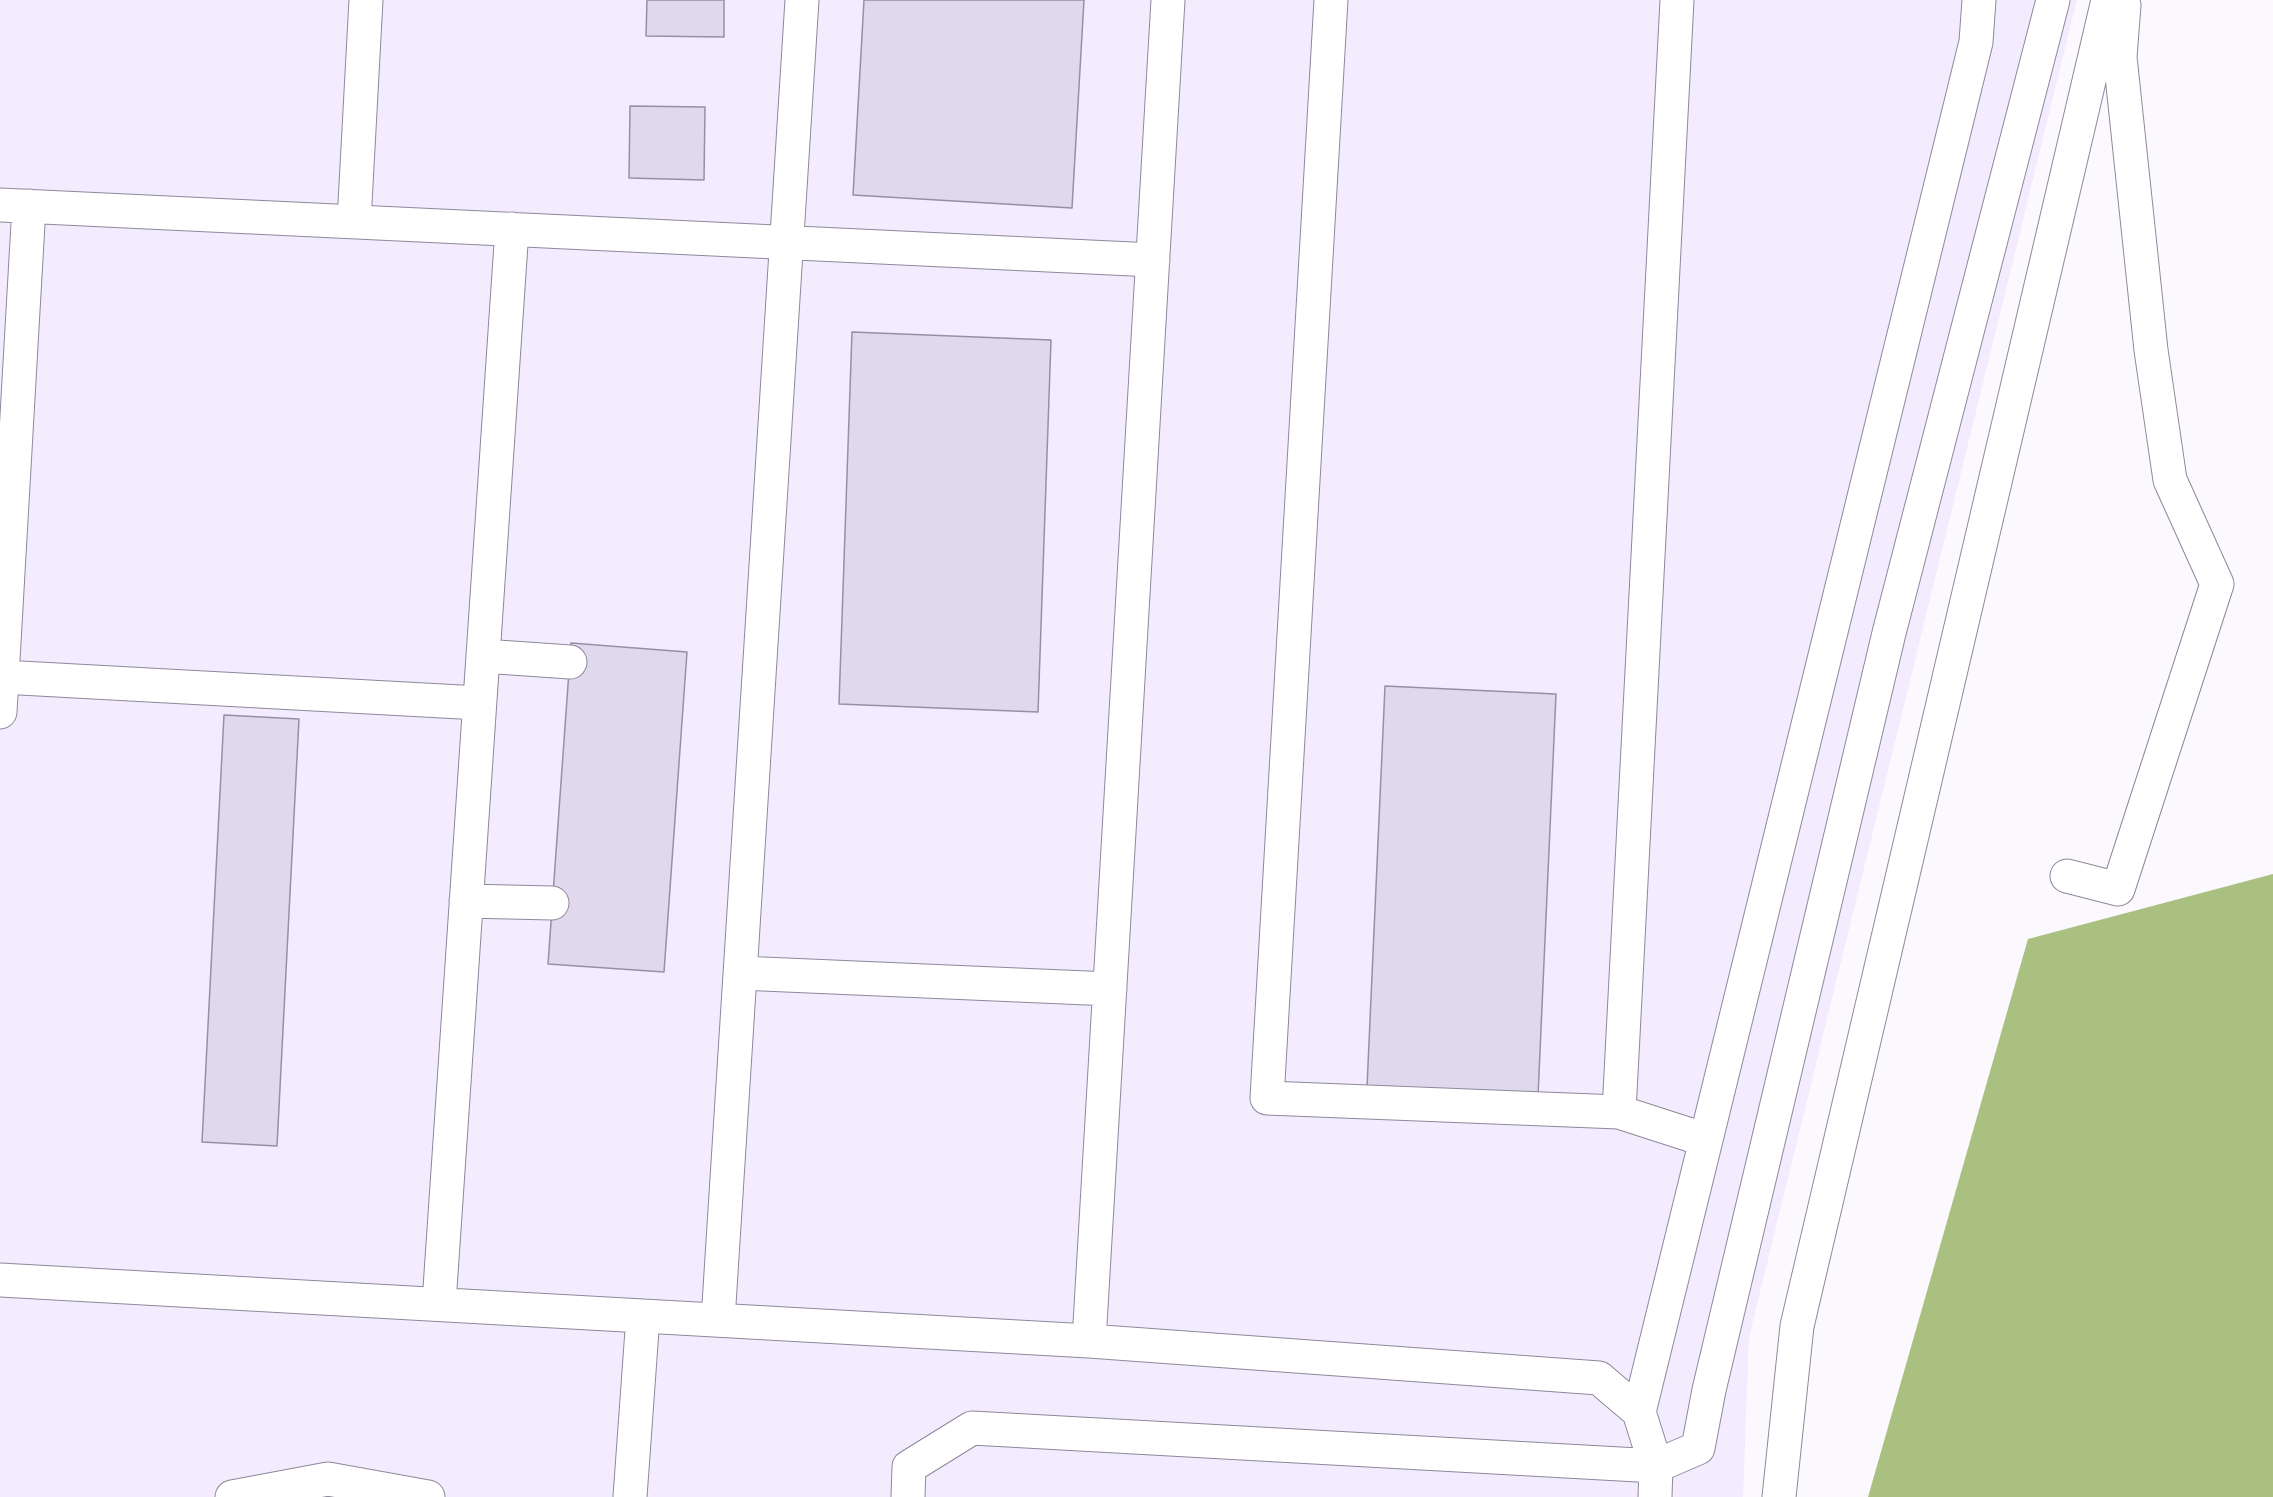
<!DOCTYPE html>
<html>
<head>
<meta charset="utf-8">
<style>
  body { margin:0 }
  canvas { display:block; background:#fbf9fd }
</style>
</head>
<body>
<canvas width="2273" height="1497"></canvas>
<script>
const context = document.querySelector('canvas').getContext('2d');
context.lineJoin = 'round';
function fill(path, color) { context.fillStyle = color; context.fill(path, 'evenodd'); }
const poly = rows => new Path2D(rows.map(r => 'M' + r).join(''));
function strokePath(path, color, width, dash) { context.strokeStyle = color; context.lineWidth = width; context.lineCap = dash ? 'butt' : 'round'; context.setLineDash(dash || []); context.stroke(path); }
const built = poly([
  [0,0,2077,0,1749,1337,1743,1497,0,1497]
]);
const forest = poly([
  [2273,874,2273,1497,1868,1497,2028,939]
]);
const building = poly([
  [647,0,724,0,724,37,646,36,647,0],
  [864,0,1084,0,1072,208,853,195,864,0],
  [630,106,705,107,704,180,629,178,630,106],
  [852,332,1051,340,1038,712,839,704,852,332],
  [571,643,687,652,664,972,548,964,571,643],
  [1385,686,1556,694,1538,1096,1367,1087,1385,686],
  [224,715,299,719,277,1146,202,1142,224,715]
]);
const minor = poly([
  [1331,0,1267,1098,1619,1112,1706,1140],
  [0,205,1153,260],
  [354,222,366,0],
  [483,656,570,662],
  [2,677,479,703],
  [0,712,29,206],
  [2067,876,2118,889,2217,584,2170,480,2151,350,2120,57,2124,5],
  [466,901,552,903],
  [740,973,1110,989],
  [1619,1112,1677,0],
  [0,1280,1089,1341,1599,1378,1639,1412,1656,1466,1655,1497],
  [439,1303,512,229],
  [718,1320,802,0],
  [1089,1341,1168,0],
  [1639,1412,1976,42,1979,0],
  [232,1497,328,1479,428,1497],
  [630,1497,643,1316],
  [908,1497,909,1467,972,1428,1656,1466,1698,1448,1709,1390,1889,633,2053,0],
  [1779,1497,1797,1326,2108,0]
]);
fill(built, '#f2ecfe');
fill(forest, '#aac080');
fill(building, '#e0d9ee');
strokePath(building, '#9690a3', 1.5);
strokePath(minor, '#8e889b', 35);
strokePath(minor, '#fff', 33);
</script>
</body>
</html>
